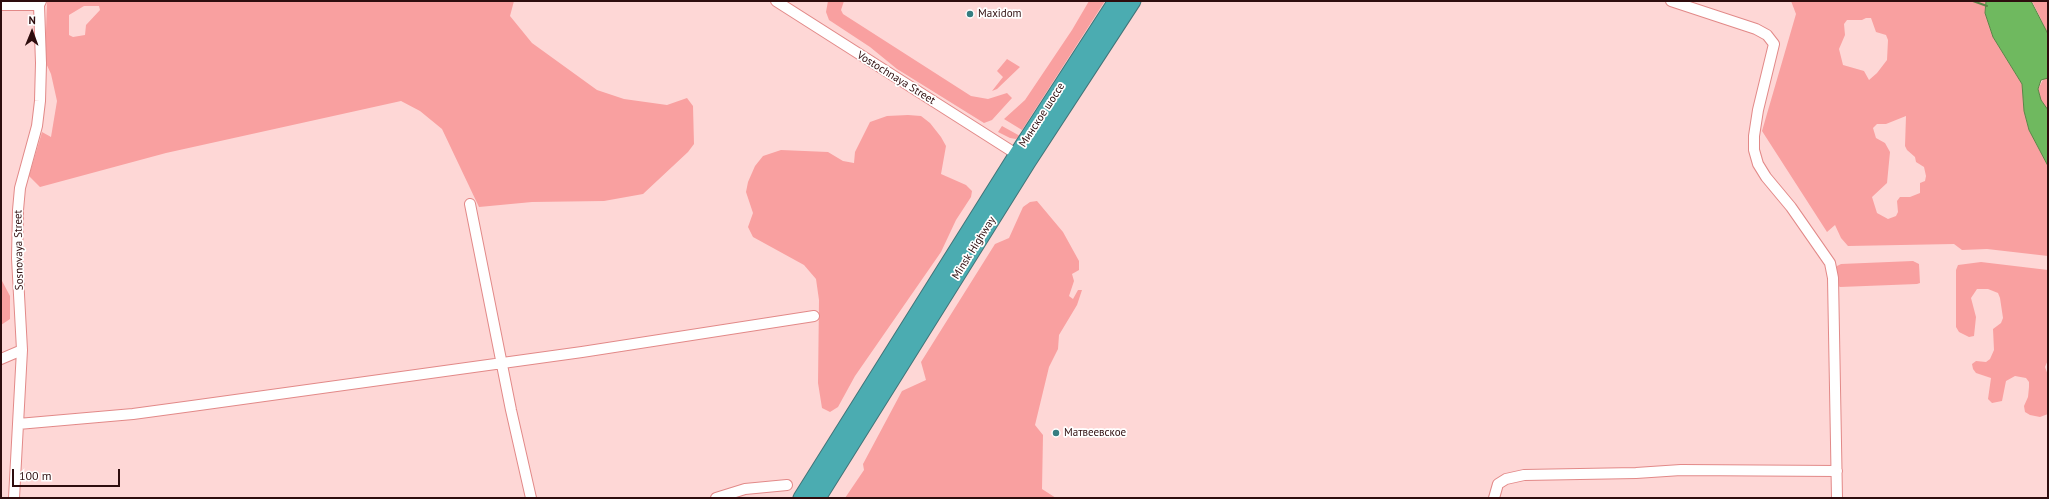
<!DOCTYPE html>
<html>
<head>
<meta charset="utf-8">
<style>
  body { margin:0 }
  #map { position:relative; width:2049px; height:499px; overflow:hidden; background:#fed7d6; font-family:"PT Sans",sans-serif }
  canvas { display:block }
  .frame { position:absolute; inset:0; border:2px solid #2e0d0e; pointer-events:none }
  .north { position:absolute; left:12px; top:12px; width:40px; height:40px; -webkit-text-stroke:3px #fff; paint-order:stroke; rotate:1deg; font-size:11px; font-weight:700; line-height:16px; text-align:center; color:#2e0d0e }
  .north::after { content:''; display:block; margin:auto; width:14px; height:18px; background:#2e0d0e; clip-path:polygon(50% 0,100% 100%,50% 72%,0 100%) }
  .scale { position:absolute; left:12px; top:469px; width:108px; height:18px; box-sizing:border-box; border:2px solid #2e0d0e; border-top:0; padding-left:5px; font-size:12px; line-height:14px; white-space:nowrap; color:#2e0d0e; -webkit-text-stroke:3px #fff; paint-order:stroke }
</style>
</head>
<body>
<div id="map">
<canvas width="2049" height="499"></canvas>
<div class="frame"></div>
<div class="north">N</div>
<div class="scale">100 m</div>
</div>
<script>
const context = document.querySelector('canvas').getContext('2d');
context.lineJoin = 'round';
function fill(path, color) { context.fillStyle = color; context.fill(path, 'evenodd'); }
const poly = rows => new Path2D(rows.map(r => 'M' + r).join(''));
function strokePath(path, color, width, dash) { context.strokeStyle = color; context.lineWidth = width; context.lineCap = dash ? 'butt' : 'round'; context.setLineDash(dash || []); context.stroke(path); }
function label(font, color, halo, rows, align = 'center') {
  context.font = font + ' "PT Sans",sans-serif'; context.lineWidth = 3.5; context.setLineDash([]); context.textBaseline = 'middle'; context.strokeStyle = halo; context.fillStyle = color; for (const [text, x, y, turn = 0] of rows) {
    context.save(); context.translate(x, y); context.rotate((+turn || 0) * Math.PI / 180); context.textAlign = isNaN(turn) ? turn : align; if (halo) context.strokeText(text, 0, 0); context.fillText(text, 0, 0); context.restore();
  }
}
const green = poly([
  [47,1,514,1,510,16,532,43,597,90,624,99,667,105,687,98,693,106,694,144,688,152,643,194,604,201,532,202,479,207,442,129,420,111,401,101,166,153,40,187,29,176,42,132,51,137,57,101,51,74,45,61],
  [84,6,99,6,100,10,86,25,85,35,73,37,69,35,69,15],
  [828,1,844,1,841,10,843,14,971,96,988,99,1007,93,1012,98,992,120,984,123,897,69,870,47,829,20,826,12],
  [1089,1,1105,1,1022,130,1004,119,1025,100,1072,30],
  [1791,1,1986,1,1985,13,1993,37,2022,84,2024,111,2029,130,2048,166,2048,256,1987,249,1962,250,1954,244,1848,246,1841,238,1835,225,1827,232,1762,131,1796,14],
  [1866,18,1871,18,1876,32,1886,35,1888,40,1887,60,1877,73,1869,80,1864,71,1843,65,1839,49,1845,35,1844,24,1847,20,1862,20],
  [1906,116,1905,146,1907,150,1915,157,1916,162,1924,167,1926,176,1925,181,1920,183,1920,193,1910,197,1900,197,1897,201,1898,212,1896,216,1888,219,1877,213,1872,197,1887,183,1890,152,1885,143,1876,138,1873,128,1877,124,1886,124],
  [2031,1,2048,1,2048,34,2033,3],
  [1007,59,1020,67,997,89,992,91,1003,77,997,71],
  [2044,78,2048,78,2048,110,2041,100,2038,89],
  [908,115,921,116,930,123,941,137,946,146,941,174,966,185,972,191,971,197,956,220,941,252,855,376,838,407,830,412,822,408,818,383,819,300,816,279,804,265,753,237,748,227,753,213,746,192,748,182,755,166,763,156,781,150,828,152,843,161,854,163,855,152,870,122,887,116],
  [1002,126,1020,136,1016,139,1010,138,998,132],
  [1037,201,1063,232,1079,261,1079,270,1072,274,1074,281,1069,296,1073,299,1078,290,1082,290,1077,305,1059,335,1058,349,1049,367,1035,425,1043,435,1042,489,1056,498,845,498,864,470,863,464,902,391,926,380,921,362,995,244,1009,238,1023,207,1030,202],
  [1913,261,1919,264,1920,283,1917,284,1840,287,1836,284,1837,266,1841,264],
  [1981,262,2048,270,2048,360,2045,367,2048,375,2048,414,2040,417,2030,415,2025,412,2024,406,2028,397,2029,387,2029,382,2026,378,2015,376,2006,381,2002,401,1992,403,1988,399,1991,378,1976,373,1973,369,1972,364,1976,361,1986,362,1990,359,1994,350,1993,329,2001,323,2003,318,2000,298,1998,293,1988,289,1977,289,1971,298,1976,317,1974,336,1969,337,1959,332,1956,327,1956,270,1958,265],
  [1,279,10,296,10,319,1,325]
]);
const water = poly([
  [1986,1,2031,1,2048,34,2048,78,2041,80,2038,89,2041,100,2048,110,2048,166,2029,130,2024,111,2022,84,1993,37,1985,13,1986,1]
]);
const stream = poly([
  [1973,1,1987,6]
]);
const minor = poly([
  [776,1,1021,157],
  [1671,1,1756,29,1767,35,1774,44,1758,110,1754,136,1754,150,1758,164,1766,177,1791,207,1830,263,1833,278,1837,498],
  [1,5,39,5],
  [470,204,511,410,531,498],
  [1,359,22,350],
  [18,424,133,414,192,406,582,352,814,316],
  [14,498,22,350,17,258,18,210,20,188,37,126,40,101,41,63,39,5,41,1],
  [716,498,745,489,787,485],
  [1494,498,1498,484,1506,479,1524,475,1636,473,1681,470,1837,471]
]);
const highway = poly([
  [801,498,1017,154,1116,1],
  [818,498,1028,162,1133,1]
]);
const markers = [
  [970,14,4,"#357d81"],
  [1056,433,4,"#357d81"]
];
const poiNames = [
  ["Maxidom",978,14],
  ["Матвеевское",1064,433]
];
const streetNames = [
  ["Vostochnaya Street",896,78,32],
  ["Минское шоссе",1042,115,-57],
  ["Minsk Highway",974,248,-58],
  ["Sosnovaya Street",19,250,-91]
];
fill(green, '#f9a0a0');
fill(water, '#6fb95f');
strokePath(water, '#5c8547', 1);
strokePath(stream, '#5c8547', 2);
strokePath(minor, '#e28988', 12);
strokePath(highway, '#417478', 17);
strokePath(minor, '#fff', 10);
strokePath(highway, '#4bacb1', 15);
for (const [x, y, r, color] of markers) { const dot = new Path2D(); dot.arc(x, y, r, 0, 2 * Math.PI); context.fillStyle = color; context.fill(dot); strokePath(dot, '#fff', 1.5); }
label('11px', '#2e0d0e', '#fff', poiNames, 'left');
label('11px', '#2e0d0e', '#fff', streetNames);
</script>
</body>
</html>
